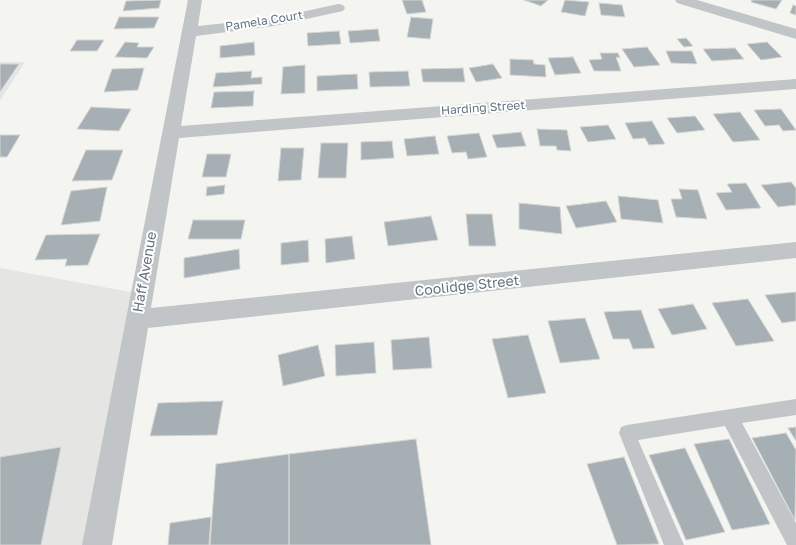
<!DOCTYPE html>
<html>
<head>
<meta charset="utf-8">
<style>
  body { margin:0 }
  canvas { display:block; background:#f4f4f0 }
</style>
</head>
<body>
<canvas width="796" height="545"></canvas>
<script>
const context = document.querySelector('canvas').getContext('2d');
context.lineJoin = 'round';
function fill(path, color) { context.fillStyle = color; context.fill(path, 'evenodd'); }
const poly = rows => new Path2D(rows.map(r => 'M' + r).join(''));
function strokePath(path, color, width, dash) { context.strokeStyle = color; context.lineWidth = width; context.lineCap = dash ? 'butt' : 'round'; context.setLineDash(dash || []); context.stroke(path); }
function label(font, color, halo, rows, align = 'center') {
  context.font = font + ' "Golos Text",sans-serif'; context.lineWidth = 4; context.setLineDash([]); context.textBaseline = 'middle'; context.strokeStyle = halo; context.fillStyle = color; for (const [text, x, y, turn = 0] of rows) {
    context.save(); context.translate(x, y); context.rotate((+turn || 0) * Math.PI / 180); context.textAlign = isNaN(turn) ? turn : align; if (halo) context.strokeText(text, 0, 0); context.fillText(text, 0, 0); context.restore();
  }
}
const built = poly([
  [0,62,25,62,0,101],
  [0,268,136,293,91,545,0,545]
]);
const building = poly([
  [161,0,159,8,123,11,126,1,161,0],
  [402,0,422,0,426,12,407,14,402,0],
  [524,0,548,0,541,6,524,0],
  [565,0,589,2,585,16,561,12,565,0],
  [752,0,782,0,776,9,751,2,752,0],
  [599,3,622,5,625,17,601,15,599,3],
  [793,5,796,6,796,15,790,13,793,5],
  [119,17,159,17,154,28,114,29,119,17],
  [411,17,433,19,430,39,407,37,411,17],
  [378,29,380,41,350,43,348,31,378,29],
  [339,31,341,44,308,46,307,33,339,31],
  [686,38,693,46,684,47,677,39,686,38],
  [77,40,104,40,97,51,70,51,77,40],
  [125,42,139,43,137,47,154,47,147,58,115,57,125,42],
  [254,42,255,55,220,58,220,46,254,42],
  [767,42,782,57,761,60,747,44,767,42],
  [647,47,660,65,634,67,622,49,647,47],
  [735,48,744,59,712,61,703,49,735,48],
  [666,51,692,51,697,64,671,63,666,51],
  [600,53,618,53,620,58,616,57,621,71,594,71,589,60,602,59,600,53],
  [573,57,581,73,555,75,548,58,573,57],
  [510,59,533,60,534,64,545,65,546,77,510,75,510,59],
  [0,64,19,64,0,92,0,64],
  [493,64,502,78,476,82,469,68,493,64],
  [305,65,305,93,281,94,283,67,305,65],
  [144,68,138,90,104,92,112,69,144,68],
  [463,68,465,82,423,82,421,69,463,68],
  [252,71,251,78,262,77,262,84,213,87,216,73,252,71],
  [408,71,410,86,370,87,369,72,408,71],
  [357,74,358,89,317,91,317,76,357,74],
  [254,91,253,106,211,108,214,92,254,91],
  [91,107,131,109,119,131,77,129,91,107],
  [781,109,796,130,783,131,779,125,765,126,754,110,781,109],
  [740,112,760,140,733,142,713,114,740,112],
  [695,116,705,130,677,133,667,118,695,116],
  [652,121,665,144,649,145,645,138,633,139,625,123,652,121],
  [608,125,616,139,588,142,580,127,608,125],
  [537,129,567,130,571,151,557,150,556,146,540,146,537,129],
  [521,132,526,146,497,148,492,135,521,132],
  [479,133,487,157,468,159,466,152,452,153,447,136,479,133],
  [0,135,20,135,7,157,0,157,0,135],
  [435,136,439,154,407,156,404,139,435,136],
  [392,141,394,158,361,160,361,142,392,141],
  [321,143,348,143,346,178,318,178,321,143],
  [281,148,304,148,301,180,278,181,281,148],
  [86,150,123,150,112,180,72,181,86,150],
  [207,154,231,154,226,177,202,177,207,154],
  [791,182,796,188,796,205,778,207,761,185,791,182],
  [746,183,761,208,726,210,716,193,732,192,727,184,746,183],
  [225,185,224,194,206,196,207,187,225,185],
  [107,187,100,221,61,225,71,191,107,187],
  [679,189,698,190,707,219,676,217,671,199,682,199,679,189],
  [618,196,658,200,663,223,621,219,618,196],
  [606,201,617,222,576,228,566,206,606,201],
  [519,203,560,207,562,234,519,229,519,203],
  [466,214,492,214,496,246,469,246,466,214],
  [431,216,438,240,388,246,384,222,431,216],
  [193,220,245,220,241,239,188,239,193,220],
  [100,234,88,265,65,266,67,259,35,260,46,235,100,234],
  [352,236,355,259,326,263,325,239,352,236],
  [308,240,309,262,281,265,281,243,308,240],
  [239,249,240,269,184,278,184,258,239,249],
  [796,292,796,321,782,323,765,295,796,292],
  [748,299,774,341,736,346,712,303,748,299],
  [693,304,707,329,672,335,658,309,693,304],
  [641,310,655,348,633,349,629,339,613,339,604,312,641,310],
  [585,318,600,359,560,363,548,321,585,318],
  [528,335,546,393,508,398,492,339,528,335],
  [429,337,432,368,393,370,391,340,429,337],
  [374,342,376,373,336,376,335,345,374,342],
  [318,345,325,376,283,386,278,355,318,345],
  [223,401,217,435,150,436,158,403,223,401],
  [796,427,796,441,788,428,796,427],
  [786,433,796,450,795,520,752,438,786,433],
  [416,439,431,545,289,545,289,454,416,439],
  [729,439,770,524,732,530,694,444,729,439],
  [61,447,41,545,0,545,0,457,61,447],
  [685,448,725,532,686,540,649,455,685,448],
  [289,454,289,545,210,545,216,464,289,454],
  [624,457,659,544,617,545,587,464,624,457],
  [211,517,209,545,168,545,170,523,211,517]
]);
const lane = poly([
  [796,399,796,415,742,423,796,523,796,545,787,545,725,426,638,440,684,545,664,545,619,433,621,427,627,425,796,399]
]);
const street = poly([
  [188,0,202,0,198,26,274,18,338,4,343,5,345,8,343,11,274,26,196,36,181,126,796,79,796,89,179,138,151,308,796,242,796,258,148,328,112,545,82,545,188,0],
  [675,0,697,0,796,29,796,39,677,3,675,0]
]);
const farStreetnames = [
  ["Pamela Court",264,21,-9],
  ["Harding Street",483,108,-4]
];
const streetNames = [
  ["Haff Avenue",145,272,-80],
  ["Coolidge Street",467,286,-6]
];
fill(built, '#e5e6e4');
fill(building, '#a6afb3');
strokePath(building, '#d5d5d3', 1);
fill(lane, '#c1c5c8');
fill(street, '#c1c5c8');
label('12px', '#637481', '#fff', farStreetnames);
label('14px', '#637481', '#fff', streetNames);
</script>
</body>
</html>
